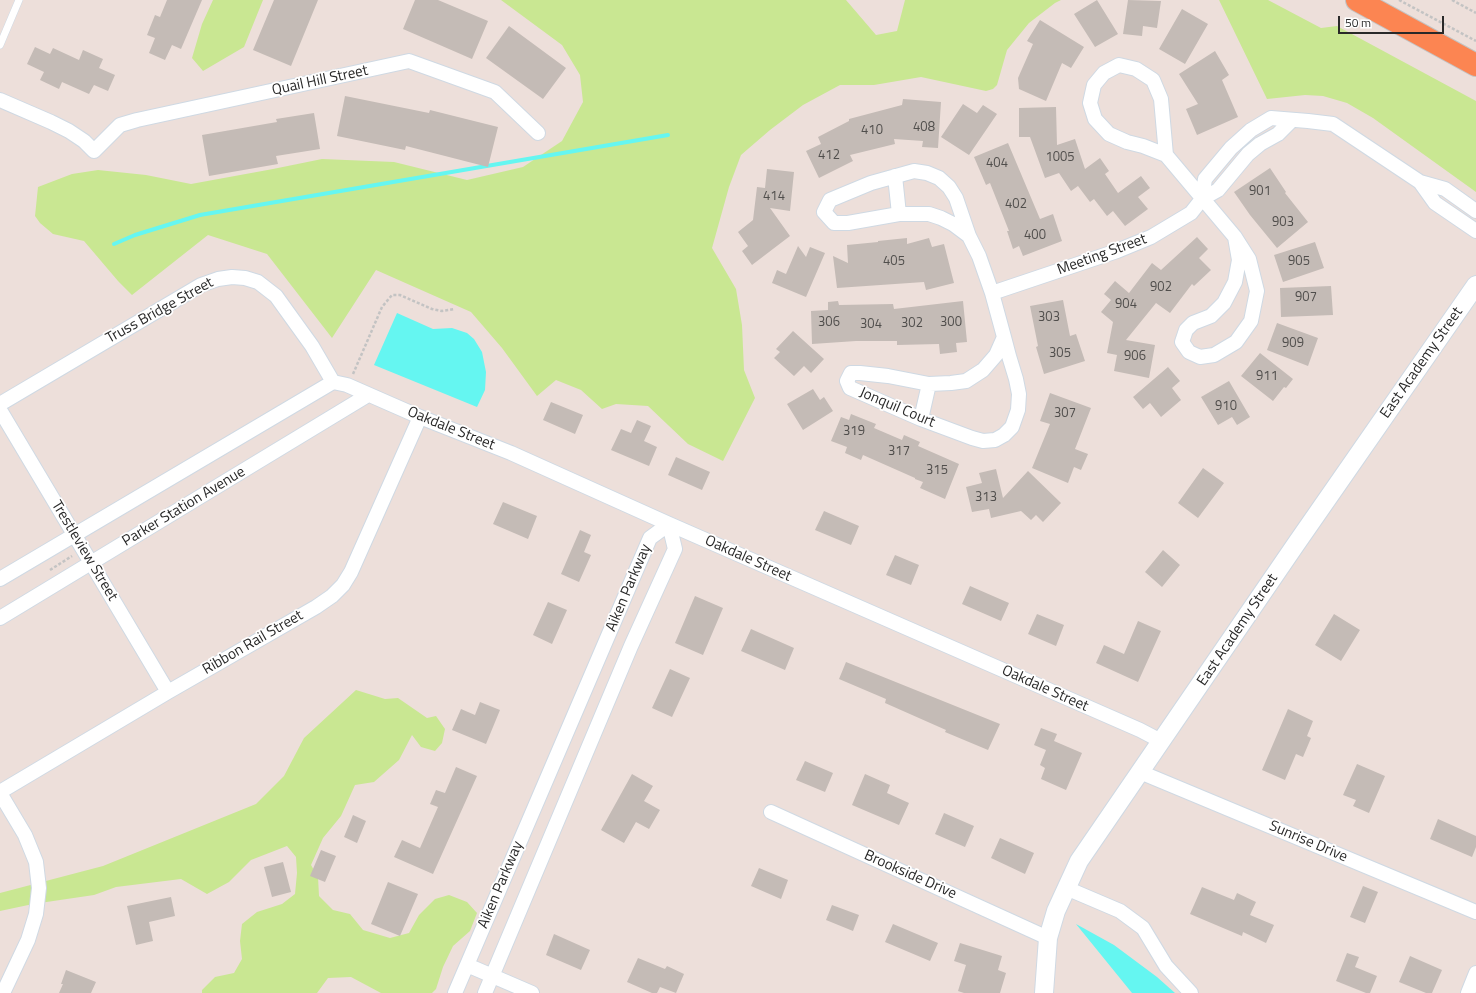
<!DOCTYPE html>
<html>
<head>
<meta charset="utf-8">
<style>
  body { margin:0 }
  #map { position:relative; width:1476px; height:993px; overflow:hidden; background:#eddfda; font-family:"Titillium Web",sans-serif }
  canvas { display:block }
  .scale { position:absolute; left:1338px; top:16px; width:106px; height:18px; box-sizing:border-box; border:2px solid #292929; border-top:0; padding-left:5px; font-size:12px; line-height:14px; white-space:nowrap; color:#292929; -webkit-text-stroke:3px #fff; paint-order:stroke }
</style>
</head>
<body>
<div id="map">
<canvas width="1476" height="993"></canvas>
<div class="scale">50 m</div>
</div>
<script>
const context = document.querySelector('canvas').getContext('2d');
context.lineJoin = 'round';
function fill(path, color) { context.fillStyle = color; context.fill(path, 'evenodd'); }
const poly = rows => new Path2D(rows.map(r => 'M' + r).join(''));
function strokePath(path, color, width, dash) { context.strokeStyle = color; context.lineWidth = width; context.lineCap = dash ? 'butt' : 'round'; context.setLineDash(dash || []); context.stroke(path); }
function label(font, color, halo, rows, align = 'center') {
  context.font = font + ' "Titillium Web",sans-serif'; context.lineWidth = 3.5; context.setLineDash([]); context.textBaseline = 'middle'; context.strokeStyle = halo; context.fillStyle = color; for (const [text, x, y, turn = 0] of rows) {
    context.save(); context.translate(x, y); context.rotate((+turn || 0) * Math.PI / 180); context.textAlign = isNaN(turn) ? turn : align; if (halo) context.strokeText(text, 0, 0); context.fillText(text, 0, 0); context.restore();
  }
}
const green = poly([
  [213,0,263,0,244,47,203,71,192,58,202,24],
  [501,0,846,0,876,35,897,31,905,0,1061,0,1055,3,1029,23,1007,50,997,85,993,89,986,91,921,77,874,85,840,85,803,105,770,130,741,155,729,187,712,248,736,289,742,325,744,370,755,398,723,461,688,444,648,406,616,404,602,409,581,390,556,380,537,396,502,348,471,312,376,270,332,338,267,254,208,235,132,295,118,281,84,241,53,234,40,223,35,216,38,187,72,174,98,170,146,175,191,184,273,169,322,159,394,162,467,180,523,167,562,141,583,102,580,75,562,45],
  [1219,0,1268,0,1321,28,1337,26,1476,101,1476,192,1373,118,1347,103,1323,96,1305,95,1267,99],
  [356,690,385,699,398,698,427,718,436,716,445,729,442,743,435,751,421,747,412,735,399,760,374,782,355,785,341,816,323,838,311,865,318,877,319,896,333,910,350,914,363,930,390,938,409,933,419,915,435,899,449,895,467,902,477,913,470,931,453,946,443,967,436,989,432,993,381,993,351,977,328,978,317,993,202,993,202,990,215,977,234,973,242,959,240,941,242,924,257,912,282,904,295,894,297,873,296,857,287,846,251,860,229,882,207,894,181,879,116,887,94,895,33,904,0,911,0,893,103,866,256,804,284,776,304,738]
]);
const water = poly([
  [397,313,433,329,452,328,467,333,474,339,482,352,486,372,485,390,477,407,374,365],
  [1076,924,1114,945,1157,977,1175,993,1132,993]
]);
const stream = poly([
  [114,244,135,235,200,215,668,135]
]);
const building = poly([
  [167,0,202,0,181,49,172,45,165,60,149,53,155,38,147,35,155,15,160,17],
  [274,0,318,0,291,66,253,50],
  [415,0,438,0,488,21,472,59,403,29],
  [1097,0,1118,34,1095,47,1074,14],
  [1128,0,1161,1,1157,28,1143,26,1142,36,1123,34],
  [1182,9,1208,24,1185,64,1159,49],
  [1040,20,1084,47,1071,68,1062,63,1046,101,1019,89,1018,78,1033,44,1027,41],
  [509,26,566,68,543,99,486,58],
  [35,47,50,54,53,48,79,60,83,50,103,59,99,68,115,75,108,91,94,85,89,94,62,82,59,89,40,80,44,72,27,64],
  [1215,51,1229,75,1222,80,1238,117,1197,135,1186,109,1198,104,1179,74],
  [345,96,429,113,430,110,498,127,488,167,406,146,405,150,337,136],
  [903,99,941,102,938,148,922,147,923,141,894,139,895,144,850,155,853,161,819,178,806,151,821,144,818,137,849,121,849,119,902,105],
  [963,104,977,113,983,105,997,114,969,155,941,137],
  [1056,107,1057,145,1075,139,1085,169,1100,158,1109,171,1105,174,1118,193,1141,176,1150,188,1138,197,1148,209,1125,226,1113,211,1107,216,1094,199,1090,202,1078,186,1071,191,1059,173,1045,178,1030,137,1019,137,1019,108],
  [314,113,320,149,276,156,278,164,209,176,202,135,277,122,276,119],
  [1008,143,1040,219,1053,214,1062,241,1023,256,1019,246,1013,249,1007,231,1009,231,990,183,986,185,974,157],
  [1270,168,1286,192,1285,193,1308,222,1277,248,1250,215,1234,192],
  [767,169,794,172,790,211,770,208,790,236,752,265,742,251,748,246,738,232,753,220,757,187,765,188],
  [1197,237,1208,249,1199,258,1211,270,1194,286,1192,284,1170,313,1156,303,1126,340,1155,345,1149,378,1114,371,1117,355,1107,353,1113,322,1101,312,1111,300,1104,294,1115,281,1129,293,1152,263,1161,270],
  [907,238,907,244,929,238,932,247,944,244,954,283,926,290,924,282,837,288,833,256,848,263,847,245,878,242,878,241],
  [1315,242,1324,268,1283,282,1274,255],
  [798,246,806,257,810,247,825,253,806,297,772,283,777,270,786,274],
  [1331,286,1333,315,1281,317,1280,288],
  [1063,300,1070,336,1076,334,1085,361,1044,374,1036,347,1038,346,1030,306],
  [838,301,839,305,893,304,894,309,963,301,967,342,956,343,957,352,940,354,939,344,897,345,897,341,856,341,812,344,811,311,828,310,828,302],
  [1277,323,1318,338,1308,366,1267,350],
  [793,331,824,359,811,373,804,366,794,376,774,358,780,352,776,349],
  [1260,353,1293,379,1286,388,1284,387,1273,401,1241,376],
  [1168,367,1180,381,1172,388,1181,400,1161,417,1150,403,1143,409,1133,397],
  [1229,381,1250,417,1237,425,1232,417,1218,425,1201,397],
  [813,389,820,400,824,397,833,411,803,430,787,404],
  [1050,393,1091,408,1075,449,1088,454,1081,470,1074,467,1068,483,1032,468,1050,424,1040,421],
  [551,402,583,415,575,434,543,420],
  [851,414,876,424,874,428,902,440,904,435,920,442,918,446,959,464,945,499,920,488,923,482,915,479,915,478,863,455,861,460,845,453,847,447,831,441,841,417,849,420],
  [637,420,651,426,644,441,657,447,649,466,611,450,621,429,631,433],
  [676,457,710,472,702,490,668,475],
  [1203,468,1224,483,1198,518,1178,503],
  [996,469,1003,498,1028,471,1061,503,1043,522,1036,515,1031,520,1021,511,991,518,989,509,972,512,966,487,982,483,979,473],
  [503,502,537,516,528,539,493,524],
  [824,511,859,526,851,545,815,530],
  [580,530,591,535,584,552,591,555,579,582,561,574],
  [1163,550,1180,565,1162,587,1145,572],
  [895,555,919,565,911,585,886,575],
  [970,586,1009,603,1001,621,962,604],
  [695,596,723,608,703,655,675,643],
  [548,602,567,610,552,644,533,635],
  [1037,614,1064,625,1056,646,1028,634],
  [1334,614,1360,630,1341,661,1315,645],
  [1138,621,1161,631,1138,682,1096,663,1104,645,1124,654],
  [751,629,794,648,785,670,741,651],
  [846,662,1000,724,988,750,945,732,946,730,885,703,886,699,839,679],
  [670,669,690,678,672,717,652,708],
  [480,702,500,710,486,744,452,730,461,709,475,715],
  [1288,709,1313,721,1307,736,1311,738,1303,757,1296,754,1285,780,1262,770],
  [1041,728,1057,734,1054,741,1082,753,1066,790,1041,779,1045,768,1040,765,1046,750,1034,745],
  [805,761,833,773,825,792,796,780],
  [1357,764,1385,776,1369,813,1353,806,1356,800,1343,795],
  [456,767,477,776,433,874,394,857,402,840,420,848,438,807,430,804,436,790,445,793],
  [632,774,653,786,644,801,660,810,649,829,636,822,624,843,601,830],
  [865,774,890,785,887,793,909,803,899,825,852,805],
  [944,813,974,826,965,847,935,834],
  [353,815,366,821,357,843,344,837],
  [1438,819,1476,836,1476,847,1472,857,1430,839],
  [1000,838,1034,853,1025,874,991,858],
  [321,850,336,856,325,882,310,876],
  [283,862,291,892,272,897,264,867],
  [759,868,788,880,781,899,751,886],
  [388,882,418,894,400,936,371,924],
  [1363,886,1378,892,1365,923,1350,917],
  [1202,887,1234,900,1237,893,1256,902,1250,915,1274,925,1266,943,1243,932,1242,936,1190,914],
  [171,897,175,916,149,922,153,941,136,945,127,906],
  [832,905,859,915,853,931,826,920],
  [893,924,938,943,930,961,885,942],
  [554,934,590,950,581,970,546,955],
  [960,943,1002,956,998,970,1006,973,1000,993,964,993,958,991,966,965,954,961],
  [1347,953,1359,957,1355,967,1377,976,1370,993,1366,993,1336,981],
  [1410,956,1442,970,1432,993,1426,993,1399,982],
  [638,958,665,969,667,966,684,974,676,993,660,987,657,993,652,993,627,982],
  [66,970,96,982,91,993,59,993,63,984,61,984]
]);
const path = poly([
  [1399,0,1476,41],
  [1452,0,1476,13],
  [353,374,382,307,392,295,400,295,432,309,442,311,455,309],
  [50,570,72,556]
]);
const service = poly([
  [0,45,19,0]
]);
const minor = poly([
  [0,100,51,122,69,131,84,141,94,151,120,125,137,120,409,61,495,92,538,133],
  [1166,155,1143,146,1127,142,1109,134,1095,119,1090,103,1094,85,1104,73,1119,65,1136,69,1153,80,1161,99,1166,155,1235,237,1249,259,1257,291,1251,321,1236,342,1214,355,1200,357,1189,352,1182,342,1186,330,1193,323,1211,316,1224,303,1235,282,1239,260,1235,237],
  [895,176,899,214],
  [1420,182,1435,203,1476,231],
  [1202,199,1205,179,1231,148,1251,130,1271,118,1308,121,1333,124,1420,182,1445,189,1476,211],
  [969,236,953,224,941,218,929,214,899,214,848,223,834,223,824,212,830,200,871,183,914,171,927,173,939,178,949,187,956,198,969,236,979,256,992,293,1004,337,1009,356,1016,379,1019,394,1018,410,1012,427,1004,435,995,440,983,441,972,438,921,419,850,388,847,381,851,373,860,373,888,376,929,384,951,383,966,381,983,370,996,355,1004,337],
  [992,293,1117,251,1151,237,1191,213,1202,199,1218,190,1248,154,1260,144,1278,134,1291,121],
  [333,382,347,385,420,417,511,453,669,524,1140,730,1161,741],
  [0,404,201,285,218,279,232,277,245,278,258,282,276,296,312,346,333,382],
  [0,410,168,692],
  [921,419,929,384],
  [0,579,333,382],
  [0,618,368,395],
  [1140,772,1476,912],
  [0,792,168,692,316,607,332,596,343,585,351,572,420,417],
  [0,793,25,835,36,862,39,888,36,914,28,940,3,993],
  [771,812,1048,938],
  [1066,888,1120,911,1143,928,1166,966,1191,993],
  [467,965,532,993],
  [455,993,650,538,669,524,675,549,631,646,485,993],
  [1468,993,1476,973]
]);
const tertiary = poly([
  [1044,993,1048,938,1056,911,1079,861,1296,544,1476,285]
]);
const trunk = poly([
  [1357,0,1476,65]
]);
const numberNames = [
  ["408",924,128],
  ["410",872,131],
  ["412",829,156],
  ["1005",1060,158],
  ["404",997,164],
  ["901",1260,192],
  ["414",774,197],
  ["402",1016,205],
  ["903",1283,223],
  ["400",1035,236],
  ["405",894,262],
  ["905",1299,262],
  ["902",1161,288],
  ["907",1306,298],
  ["904",1126,305],
  ["303",1049,318],
  ["306",829,323],
  ["300",951,323],
  ["302",912,324],
  ["304",871,325],
  ["909",1293,344],
  ["305",1060,354],
  ["906",1135,357],
  ["911",1267,377],
  ["910",1226,407],
  ["307",1065,414],
  ["319",854,432],
  ["317",899,452],
  ["315",937,471],
  ["313",986,498]
];
const streetNames = [
  ["Quail Hill Street",320,81,-12],
  ["Meeting Street",1102,255,-20],
  ["Truss Bridge Street",160,311,-29],
  ["East Academy Street",1422,363,-55],
  ["Jonquil Court",897,408,23],
  ["Oakdale Street",451,429,22],
  ["Parker Station Avenue",184,507,-31],
  ["Trestleview Street",84,551,59],
  ["Oakdale Street",748,559,24],
  ["Aiken Parkway",629,588,-67],
  ["East Academy Street",1238,630,-56],
  ["Ribbon Rail Street",253,643,-30],
  ["Oakdale Street",1045,689,24],
  ["Sunrise Drive",1308,842,23],
  ["Brookside Drive",910,875,24],
  ["Aiken Parkway",501,885,-67]
];
fill(green, '#c9e792');
fill(water, '#65f6f1');
strokePath(stream, '#65f6f1', 4);
fill(building, '#c4bbb6');
strokePath(service, '#cfd9e3', 8);
strokePath(minor, '#cfd9e3', 16);
strokePath(tertiary, '#cfd9e3', 20);
strokePath(trunk, '#c3c3c3', 24);
strokePath(path, '#c3c3c3', 2.5, [3, 2]);
strokePath(service, '#fff', 7);
strokePath(minor, '#fff', 14);
strokePath(tertiary, '#fff', 18);
strokePath(trunk, '#fc8552', 22);
label('13px', '#504e4c', null, numberNames);
label('15px', '#292929', '#fff', streetNames);
</script>
</body>
</html>
